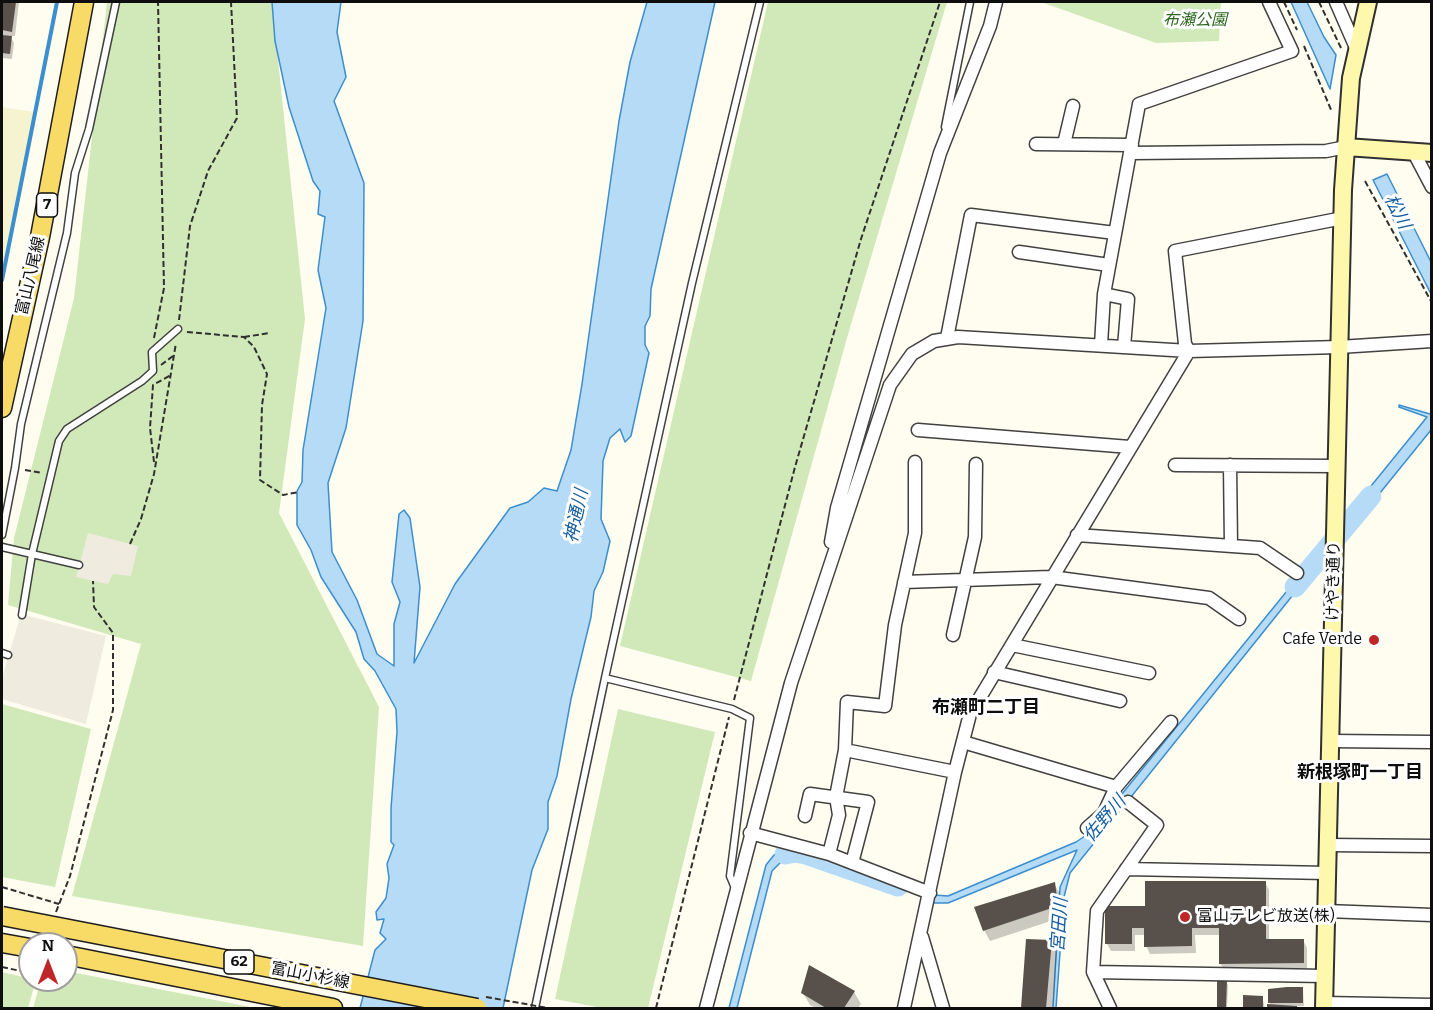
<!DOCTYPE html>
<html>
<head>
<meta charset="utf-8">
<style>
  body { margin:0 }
  #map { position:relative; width:1433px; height:1010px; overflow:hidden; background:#fffdf0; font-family:Bitter,serif }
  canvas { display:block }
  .frame { position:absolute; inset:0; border:3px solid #0e0e0e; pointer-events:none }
  .north { position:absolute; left:18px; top:932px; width:60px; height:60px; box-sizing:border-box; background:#fff; border:2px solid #9f9f9f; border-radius:50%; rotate:0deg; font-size:16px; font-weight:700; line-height:24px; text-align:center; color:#0e0e0e }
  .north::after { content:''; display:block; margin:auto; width:21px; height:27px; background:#bf2628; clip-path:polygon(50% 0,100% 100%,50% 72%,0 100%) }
</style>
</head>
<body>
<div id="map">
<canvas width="1433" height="1010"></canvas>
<div class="frame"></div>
<div class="north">N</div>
</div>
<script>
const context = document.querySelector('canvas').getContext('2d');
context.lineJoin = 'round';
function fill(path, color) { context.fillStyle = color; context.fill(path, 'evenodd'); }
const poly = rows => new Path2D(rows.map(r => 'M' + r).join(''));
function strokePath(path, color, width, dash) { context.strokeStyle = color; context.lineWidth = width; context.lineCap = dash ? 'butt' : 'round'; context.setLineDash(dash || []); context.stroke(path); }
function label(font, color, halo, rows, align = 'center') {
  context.font = font + ' Bitter,"Noto Sans JP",serif'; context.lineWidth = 6; context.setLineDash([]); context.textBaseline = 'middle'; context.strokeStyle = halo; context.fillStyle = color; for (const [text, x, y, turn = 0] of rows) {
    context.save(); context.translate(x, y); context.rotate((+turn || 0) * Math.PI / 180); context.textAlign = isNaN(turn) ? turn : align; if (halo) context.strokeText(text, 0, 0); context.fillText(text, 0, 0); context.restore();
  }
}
const farmland = poly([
  [2,107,34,112,2,270]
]);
const green = poly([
  [107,2,272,2,305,319,279,513,379,707,363,946,72,896,141,644,8,605,14,538,74,298],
  [768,2,947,2,847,338,751,681,620,646],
  [1041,2,1221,2,1219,41,1156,43],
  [2,704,91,729,55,887,2,877],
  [618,709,715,732,648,1008,602,1008,555,999],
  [66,971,256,1008,33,1008,41,980,66,980],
  [2,972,36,980,28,1008,2,1008]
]);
const plaza = poly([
  [88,533,138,546,131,576,113,574,108,584,76,577],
  [21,614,106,636,86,724,2,699,2,678]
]);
const water = poly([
  [272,2,341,2,337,32,346,77,334,101,364,183,363,321,346,428,328,483,332,552,357,600,377,654,394,666,394,624,400,602,392,582,399,514,404,510,410,518,420,587,414,663,455,584,510,508,528,502,544,488,557,491,571,450,582,384,619,121,630,62,647,2,715,2,651,289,650,316,645,326,645,345,649,353,631,436,625,442,620,429,610,438,603,461,601,519,610,541,603,572,594,591,591,617,571,699,557,776,548,802,548,829,532,870,503,1008,360,1008,375,950,386,939,380,933,384,919,377,920,376,912,386,898,389,878,387,864,394,845,391,842,391,808,397,732,396,709,375,671,364,659,356,632,321,577,311,550,297,525,297,491,302,482,303,450,326,308,318,270,325,217,318,214,320,191,313,181,289,107,275,41,272,2],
  [1291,2,1307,2,1324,37,1336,55,1330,89,1291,2],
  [1387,174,1431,262,1431,294,1373,180,1387,174],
  [1399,405,1430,414,1431,412,1431,430,1354,525,1354,507,1427,417,1399,407,1399,405],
  [1313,559,1313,570,1070,873,1064,897,1056,1008,1053,1008,1060,887,1077,850,948,903,932,903,934,895,948,896,1076,842,1091,832,1313,559],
  [791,848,811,852,811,860,796,856,785,858,772,871,737,1008,729,1008,766,865,774,855,791,848]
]);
const shadow = poly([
  [2,2,19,2,15,36,10,36,14,43,12,59,2,58],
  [1265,882,1269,890,1269,940,1303,940,1307,948,1307,970,1225,971,1220,963,1220,935,1195,935,1196,953,1150,954,1146,946,1146,935,1135,935,1135,951,1111,951,1107,944,1147,907],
  [1054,884,1061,895,1063,917,990,941,984,930],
  [1028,941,1051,942,1057,953,1053,1008,1023,1008],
  [1219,982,1226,982,1228,985,1227,1008,1218,1008],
  [1303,989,1304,1006,1268,1008,1271,1006,1269,1002],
  [854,992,861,1004,858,1008,816,1008,810,1005,803,993],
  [1245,997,1262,997,1265,1008,1244,1008]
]);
const stream = poly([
  [2,280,57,2]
]);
const river = poly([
  [1295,587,1371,496],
  [785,854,795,852,806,854,898,886]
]);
const building = poly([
  [2,2,16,2,12,32,2,30],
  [2,35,12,36,10,54,2,53],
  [1145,881,1266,881,1266,939,1304,939,1304,963,1219,964,1219,928,1192,928,1192,946,1144,947,1144,928,1132,928,1132,944,1105,944,1105,906,1145,906],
  [1055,882,1058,906,983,931,974,907],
  [1026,939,1052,940,1046,1008,1021,1008],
  [809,965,855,991,844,1008,826,1008,801,993],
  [1217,980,1227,980,1226,1008,1217,1008],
  [1287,987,1303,987,1303,1003,1268,1003,1268,989],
  [1243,995,1263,996,1263,1008,1243,1008],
  [1267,1004,1297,1006,1297,1008,1267,1008]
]);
const path = poly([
  [1284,2,1297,30],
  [1319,2,1342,50],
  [1304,46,1332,112],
  [1365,181,1432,303],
  [179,320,190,226,208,171,237,118,231,2],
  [187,332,244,337,254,347,267,374,262,405,260,480,283,495,299,492],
  [244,337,270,333],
  [154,338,164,288,158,2],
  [161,365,173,356],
  [154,462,150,428,153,385,171,375],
  [25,470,42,473],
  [130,544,141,519,154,474,176,343],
  [734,700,795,467,861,239,940,2],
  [2,887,59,904],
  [56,912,70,876,113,710,113,633,94,607,93,581],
  [2,967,30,973],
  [656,1008,729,717]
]);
const lane = poly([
  [945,127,970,2],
  [2,535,15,468,21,424,67,233,75,173,89,129,116,2],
  [2,547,79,565],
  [22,615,32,554,59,441,67,429,142,381,153,371,152,352,178,329],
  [2,653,8,655],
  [735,888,730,876,750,718,732,709,605,678,692,283,760,2],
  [535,1008,605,678]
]);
const street = poly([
  [1336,2,1357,50],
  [1036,144,1132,145],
  [1064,144,1073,106],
  [1413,151,1432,187],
  [1131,153,1326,151,1346,147],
  [1019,252,1109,265],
  [1104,294,1128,299,1124,347],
  [947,338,971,215,1115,233],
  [1101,345,1104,294,1139,104,1292,51,1269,2],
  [918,430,1130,447],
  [1175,465,1336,466],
  [1230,465,1231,546],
  [1077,535,1260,548,1297,573],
  [831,542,837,508,940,153,990,26,996,2],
  [904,582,1051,577,1209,598,1239,619],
  [953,635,975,537,976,464],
  [1012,645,1149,673],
  [994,672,1120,701],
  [1330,741,1432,742],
  [963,742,1116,787,1171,722],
  [845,750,955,772],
  [1128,802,1157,825,1097,911,1093,972,1325,976],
  [805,816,810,794,868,802,852,863],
  [1087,828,1104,813,1116,787],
  [750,833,829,854,930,893],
  [1328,845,1432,846],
  [829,854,839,815,836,797,845,750,847,702,885,706,895,625,915,533,915,462],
  [1126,869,1327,873],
  [1326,911,1432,915],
  [922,937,943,1008],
  [1093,972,1110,1008],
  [1324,1003,1432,1005],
  [706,1008,791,683,890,385,912,354,934,341,958,337,1189,351,1339,347,1432,341],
  [904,1008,955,772,970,714,1189,351,1185,344,1175,251,1343,218]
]);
const secondary = poly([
  [1346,147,1432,153],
  [1324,1008,1343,190,1351,78,1368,2]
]);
const primary = poly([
  [2,408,40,237,84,2],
  [2,943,30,948],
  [66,955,333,1008]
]);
const pathBridge = poly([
  [486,997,548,1008]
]);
const primaryBridge = poly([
  [2,916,477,1008]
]);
const markers = [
  [1374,640,6,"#bf2628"],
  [1185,917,6,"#bf2628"]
];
const shields = [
  [47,205,21],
  [239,962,30]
];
const shieldNames = [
  ["7",47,205],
  ["62",239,962]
];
const parkNames = [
  ["布瀬公園",1195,21]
];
const streetNames = [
  ["富山八尾線",31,276,-77],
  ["けやき通り",1334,581,-89],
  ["富山小杉線",310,976,11]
];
const poiNames = [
  ["Cafe Verde",1362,640],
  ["富山テレビ放送(株)",1197,917,"left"]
];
const waterNames = [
  ["松川",1397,212,63],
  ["神通川",577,516,-78],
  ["佐野川",1105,819,-50],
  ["宮田川",1060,925,-86]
];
const neighbourhoodNames = [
  ["布瀬町二丁目",986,708],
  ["新根塚町一丁目",1360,773]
];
fill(farmland, '#f5f3d0');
fill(green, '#d1e9b9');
fill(plaza, '#efecdf');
fill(water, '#b5dbf6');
strokePath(water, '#3c8ecd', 1.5);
fill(shadow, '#0003');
strokePath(stream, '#3c8ecd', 4);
strokePath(river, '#b5dbf6', 21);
fill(building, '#57504b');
strokePath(lane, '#414141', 9);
strokePath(street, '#414141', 15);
strokePath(secondary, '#303030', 20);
strokePath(primary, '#1f1f1f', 21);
strokePath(path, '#303030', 2, [6, 3]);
strokePath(lane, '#fff', 6);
strokePath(street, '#fff', 12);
strokePath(secondary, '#fef8ac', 16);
strokePath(primary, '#f8da67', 18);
strokePath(primaryBridge, '#1f1f1f', 21, []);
strokePath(pathBridge, '#303030', 2, [6, 3]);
strokePath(primaryBridge, '#f8da67', 18);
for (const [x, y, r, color] of markers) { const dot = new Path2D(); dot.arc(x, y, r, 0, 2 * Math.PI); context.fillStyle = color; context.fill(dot); strokePath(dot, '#fff', 2); }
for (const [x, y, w] of shields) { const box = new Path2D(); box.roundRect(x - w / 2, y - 12, w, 24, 4.5); context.fillStyle = '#fff'; context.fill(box); strokePath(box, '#0e0e0e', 1.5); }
label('bold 15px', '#0e0e0e', null, shieldNames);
label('italic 16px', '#2b671e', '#fff', parkNames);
label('16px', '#0e0e0e', '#fff', streetNames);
label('16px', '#0e0e0e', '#fff', poiNames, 'right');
label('italic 18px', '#175fa1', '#fff', waterNames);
label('bold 18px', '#0e0e0e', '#fff', neighbourhoodNames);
</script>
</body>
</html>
